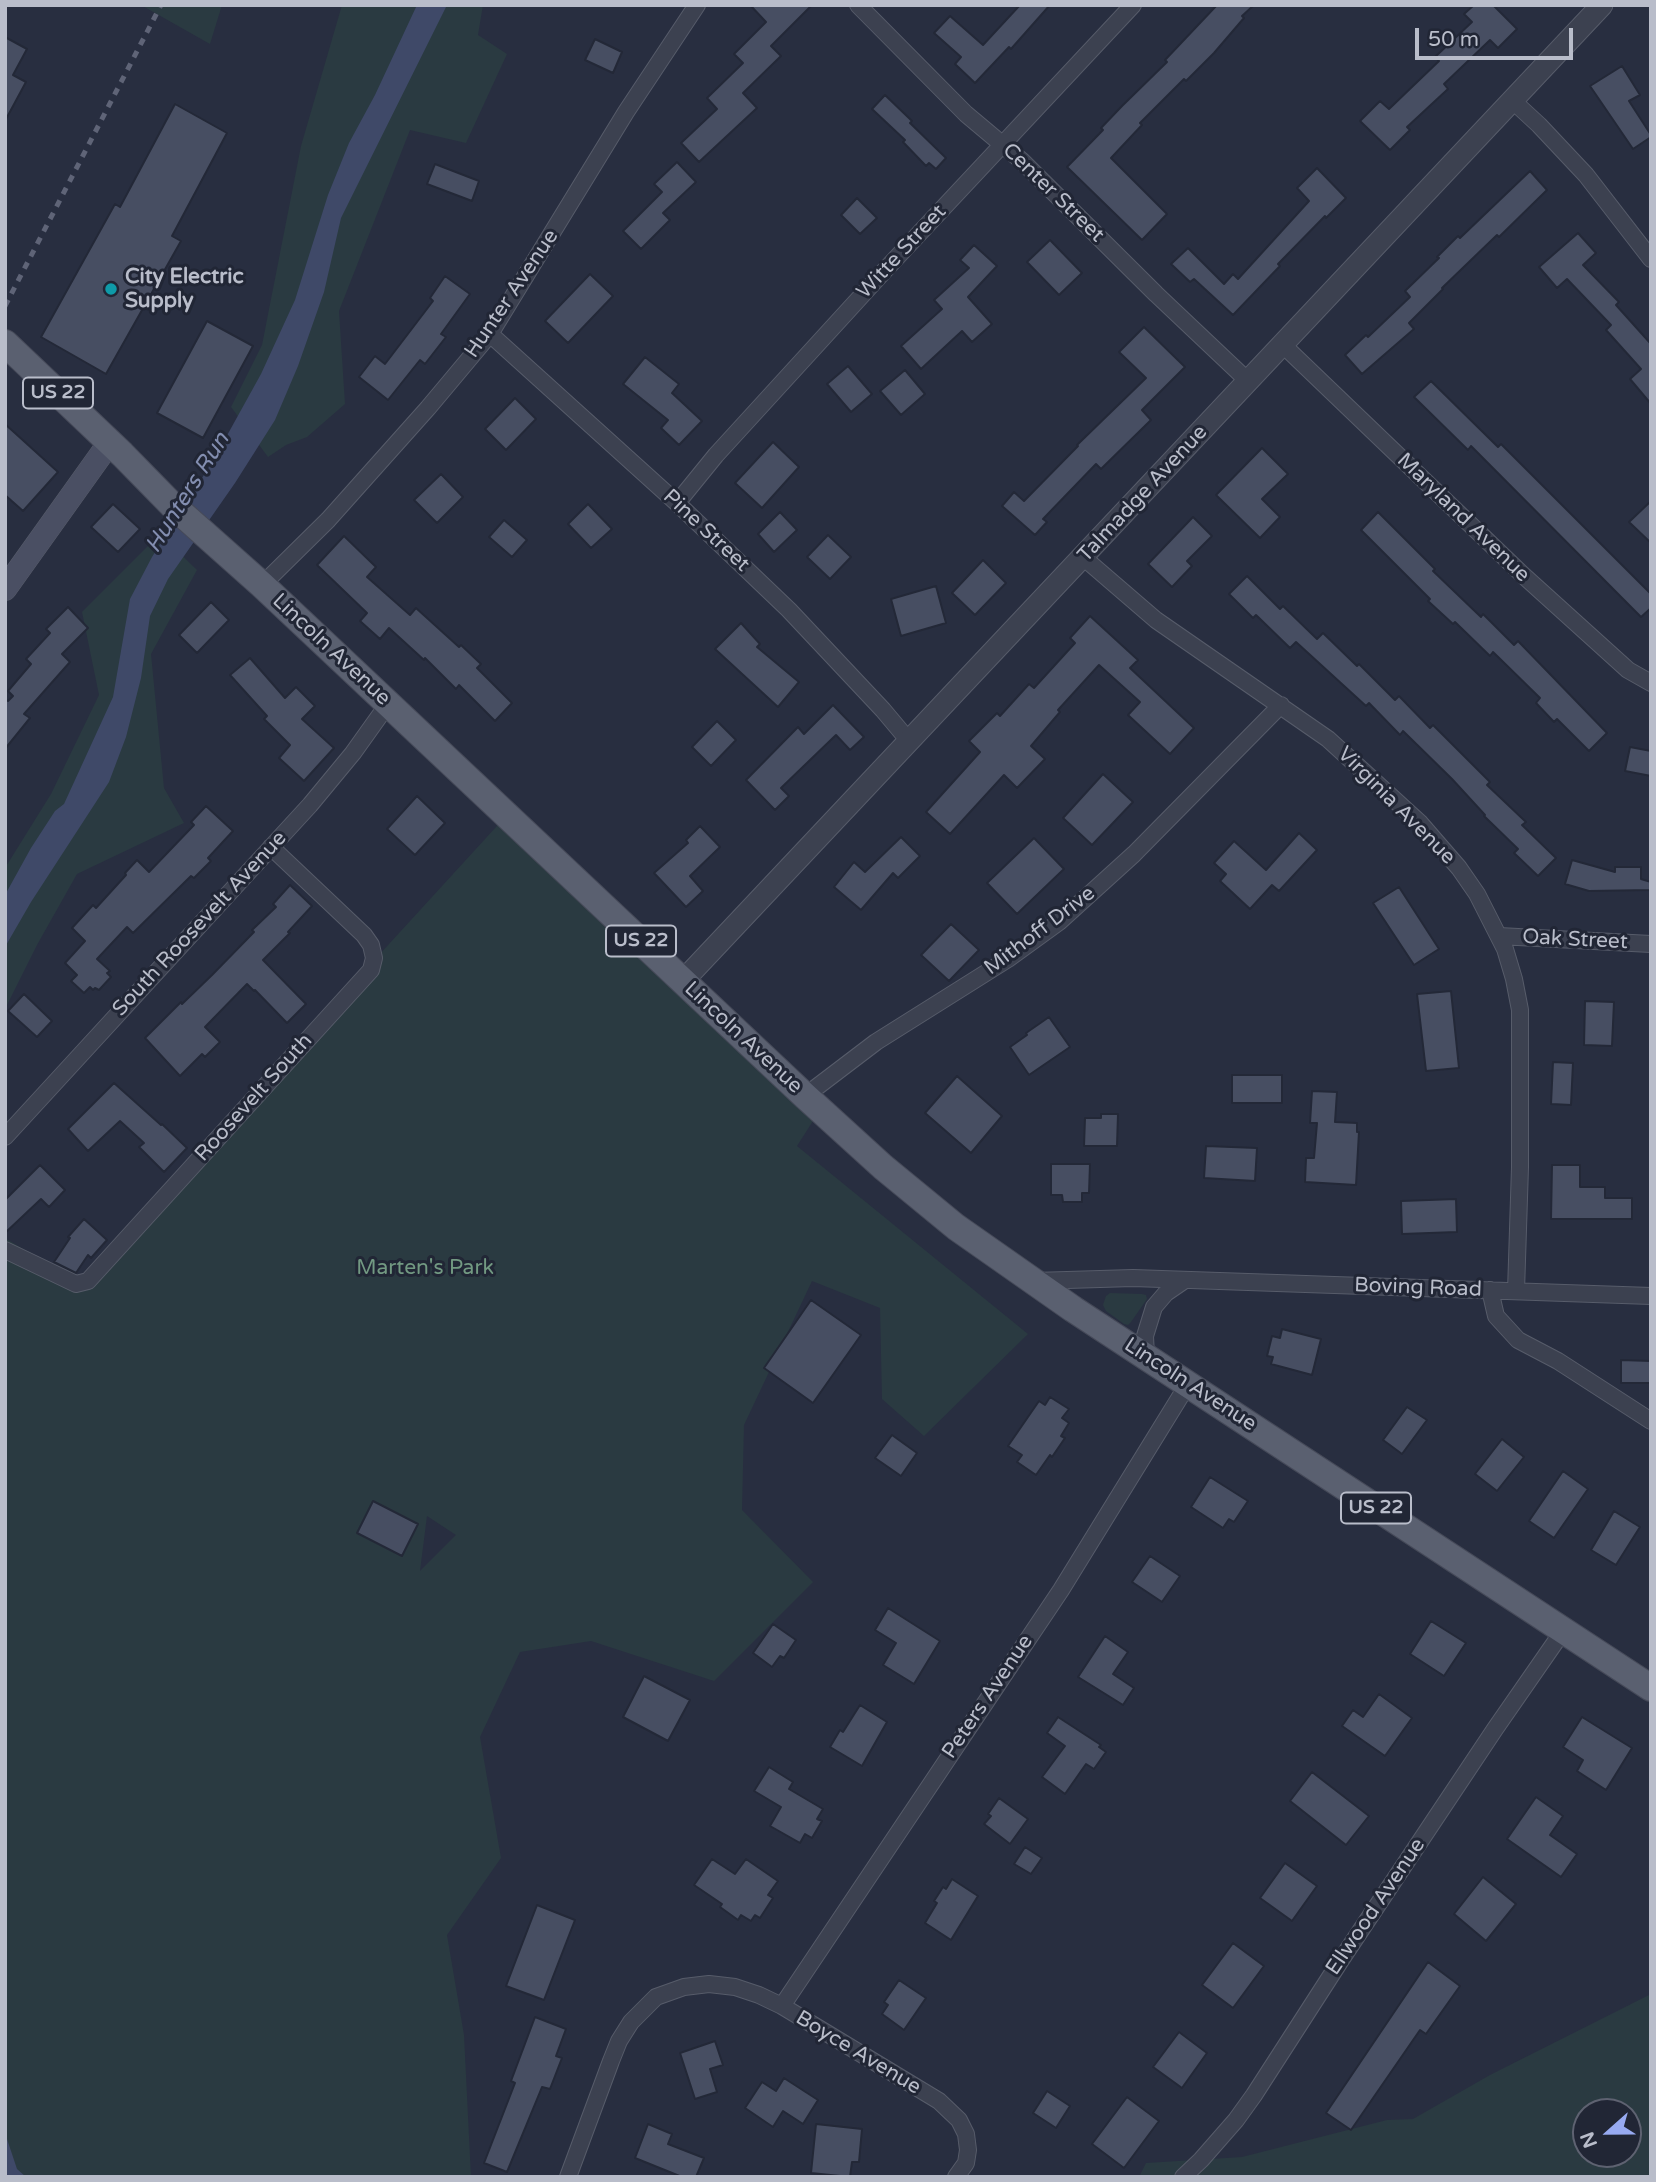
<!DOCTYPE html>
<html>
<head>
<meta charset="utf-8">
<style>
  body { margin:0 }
  #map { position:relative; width:1656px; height:2182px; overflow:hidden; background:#282e40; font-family:"Varela Round",sans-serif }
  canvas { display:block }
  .frame { position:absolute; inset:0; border:7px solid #b9bdca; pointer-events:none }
  .north { position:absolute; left:1572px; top:2098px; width:70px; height:70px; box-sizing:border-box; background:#212635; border:2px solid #5e6271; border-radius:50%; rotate:249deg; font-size:19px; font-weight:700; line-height:28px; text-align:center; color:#b9bdca }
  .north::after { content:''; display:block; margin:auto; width:24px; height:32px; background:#97aaf1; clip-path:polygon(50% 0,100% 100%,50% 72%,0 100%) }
  .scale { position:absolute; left:1415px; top:28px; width:158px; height:32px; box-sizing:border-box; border:4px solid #b9bdca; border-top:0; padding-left:9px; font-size:21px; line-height:24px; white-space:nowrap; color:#b9bdca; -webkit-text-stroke:5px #212635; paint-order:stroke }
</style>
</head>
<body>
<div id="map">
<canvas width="1656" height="2182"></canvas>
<div class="frame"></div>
<div class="north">N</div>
<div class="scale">50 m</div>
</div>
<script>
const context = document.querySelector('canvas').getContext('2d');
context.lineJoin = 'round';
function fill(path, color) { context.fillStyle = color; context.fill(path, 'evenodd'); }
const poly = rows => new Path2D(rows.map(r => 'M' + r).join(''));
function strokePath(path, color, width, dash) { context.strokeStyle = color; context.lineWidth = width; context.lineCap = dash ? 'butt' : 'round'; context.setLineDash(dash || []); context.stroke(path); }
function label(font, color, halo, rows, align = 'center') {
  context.font = font + ' "Varela Round",sans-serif'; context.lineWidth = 6; context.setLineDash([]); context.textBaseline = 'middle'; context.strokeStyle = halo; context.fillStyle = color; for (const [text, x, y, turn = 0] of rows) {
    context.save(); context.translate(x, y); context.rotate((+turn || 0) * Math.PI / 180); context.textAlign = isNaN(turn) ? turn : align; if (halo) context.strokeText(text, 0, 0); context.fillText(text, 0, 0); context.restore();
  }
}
const green = poly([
  [141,5,222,5,210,44],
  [342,5,483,5,478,35,507,54,466,143,410,130,339,311,345,404,307,437,286,445,268,457,231,407,262,345,301,146],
  [160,534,197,570,151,654,164,788,184,823,77,874,37,945,5,1009,5,868,51,794,99,695,82,612],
  [507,815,820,1110,797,1146,1028,1334,924,1436,882,1399,880,1308,812,1281,744,1425,742,1510,813,1582,714,1681,591,1641,520,1652,480,1737,501,1858,447,1935,464,2035,471,2177,5,2177,5,1238,79,1283],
  [427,1516,456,1535,420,1571],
  [1110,1293,1142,1294,1146,1295,1147,1299,1131,1322,1128,1325,1124,1324,1106,1311,1103,1305,1106,1296],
  [1651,1994,1651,2177,1139,2177,1146,2163,1242,2157,1387,2120,1413,2119,1490,2075],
  [1586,2112,1628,2112,1628,2154,1586,2154]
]);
const water = poly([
  [417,5,447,5,341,218,324,292,298,366,275,420,235,483,168,579,150,616,141,678,126,737,109,782,31,902,5,947,5,895,31,848,55,811,64,804,113,697,130,599,152,557,214,459,261,374,295,300,328,195,349,143,375,95],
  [5,2133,17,2169,26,2177,5,2177]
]);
const building = poly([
  [750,5,812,5,771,46,781,56,743,93,757,108,699,162,681,143,717,109,707,98,743,63,734,54,766,22,750,5],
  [1020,5,1050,5,1011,49,1009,47,975,83,955,64,961,57,934,33,950,16,983,45,1020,5],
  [1217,5,1254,5,1242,16,1244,18,1214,53,1186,81,1184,79,1140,123,1142,125,1111,158,1167,214,1142,240,1067,167,1103,130,1101,128,1122,106,1167,62,1165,60,1217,5],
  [1474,5,1493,5,1517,29,1498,48,1490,40,1444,84,1448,89,1407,127,1410,130,1390,150,1360,121,1380,101,1389,109,1439,61,1435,57,1472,22,1464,14,1474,5],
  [5,37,27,49,13,75,26,82,5,121,5,37],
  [595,39,622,52,613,73,585,60,595,39],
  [1622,66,1640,95,1629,101,1651,135,1651,137,1633,149,1590,86,1622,66],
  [885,95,912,121,910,123,946,158,936,169,929,163,926,166,903,142,905,140,872,109,885,95],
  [175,104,227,133,172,236,181,241,106,374,41,337,115,204,120,207,175,104],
  [677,162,696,182,663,213,670,220,641,249,623,231,662,192,654,184,677,162],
  [435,164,479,181,472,201,427,184,435,164],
  [1317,168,1346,198,1326,218,1325,216,1278,264,1280,266,1233,315,1194,279,1190,282,1171,264,1188,248,1224,284,1233,274,1238,279,1309,201,1297,188,1317,168],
  [1530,171,1547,190,1499,237,1497,235,1442,288,1443,289,1409,323,1414,329,1362,374,1345,355,1366,335,1368,337,1410,297,1405,291,1439,258,1437,257,1458,236,1460,238,1530,171],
  [857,198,877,218,860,234,841,215,857,198],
  [1578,233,1596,253,1583,265,1619,302,1616,305,1651,344,1651,404,1630,379,1641,369,1606,330,1611,325,1567,279,1557,288,1539,267,1578,233],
  [1050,240,1082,273,1059,295,1027,262,1050,240],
  [974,245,997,266,968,297,992,324,972,342,962,331,921,369,901,346,942,309,934,300,969,268,960,260,974,245],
  [590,274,613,296,568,343,545,321,590,274],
  [445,276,470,294,441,334,446,337,425,364,420,360,388,400,359,377,375,356,385,364,433,301,430,298,445,276],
  [207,321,253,346,203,438,157,413,207,321],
  [1144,327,1185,367,1142,410,1151,420,1101,469,1096,464,1043,519,1047,522,1035,535,1002,506,1014,492,1024,501,1078,446,1077,445,1146,378,1119,352,1144,327],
  [645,357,679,384,672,393,702,421,679,445,661,428,668,420,623,384,645,357],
  [848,366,872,394,851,412,827,384,848,366],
  [905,370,925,394,901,415,880,391,905,370],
  [1431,381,1498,447,1501,444,1651,594,1651,608,1641,617,1471,446,1468,450,1414,397,1431,381],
  [515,398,536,419,506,450,485,429,515,398],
  [5,424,58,472,23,511,5,495,5,424],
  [773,442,799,467,762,508,735,483,773,442],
  [1262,448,1288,474,1262,499,1280,517,1260,538,1216,495,1262,448],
  [441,474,463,497,437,523,414,500,441,474],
  [1651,501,1651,543,1629,522,1651,501],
  [113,504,140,529,118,552,91,527,113,504],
  [588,504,612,529,591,548,568,524,588,504],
  [780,512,797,530,774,552,758,534,780,512],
  [1378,512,1435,569,1433,571,1481,617,1483,614,1514,645,1518,641,1607,733,1589,751,1557,719,1554,722,1536,703,1540,698,1493,652,1490,656,1455,622,1453,624,1428,601,1430,599,1361,530,1378,512],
  [1193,517,1212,536,1187,561,1192,566,1172,587,1148,564,1193,517],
  [504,520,527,540,512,557,489,537,504,520],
  [828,535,851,557,830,579,807,557,828,535],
  [344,536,376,567,367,577,410,615,416,608,459,647,461,645,481,664,477,668,512,703,495,721,459,685,456,689,425,658,424,660,389,628,380,639,360,621,367,613,317,565,344,536],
  [983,560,1006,583,975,615,952,593,983,560],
  [1247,576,1280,609,1283,606,1317,639,1323,633,1357,666,1359,664,1395,700,1399,696,1430,728,1433,725,1490,782,1487,785,1526,822,1522,825,1556,858,1538,876,1514,853,1518,849,1484,816,1485,815,1452,779,1403,731,1400,735,1369,703,1366,706,1296,642,1290,648,1256,615,1253,618,1229,594,1247,576],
  [936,586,946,623,901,636,891,599,936,586],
  [211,602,229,620,197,653,179,635,211,602],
  [68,607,88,628,62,654,70,662,24,714,30,718,5,749,5,699,8,701,13,696,8,691,31,664,26,659,50,633,46,629,68,607],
  [1090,616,1138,660,1130,668,1194,728,1170,754,1128,715,1140,702,1099,665,1058,710,1060,712,1031,746,1045,759,1017,788,1004,775,950,834,926,812,980,752,969,741,997,713,1000,716,1029,684,1034,688,1075,643,1070,638,1090,616],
  [741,623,760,644,757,647,799,682,778,707,715,649,741,623],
  [250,658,285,698,296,687,315,706,302,719,334,748,304,781,279,758,290,745,264,719,267,716,230,675,250,658],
  [833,705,864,737,850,750,836,735,781,788,789,796,775,810,746,780,798,727,804,734,833,705],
  [717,721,736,740,711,766,692,747,717,721],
  [1630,747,1651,751,1651,776,1625,771,1630,747],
  [1103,774,1133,802,1092,845,1063,818,1103,774],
  [417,796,445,823,415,855,387,829,417,796],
  [206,806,233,831,208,858,211,861,194,878,191,876,133,933,127,927,97,959,110,971,107,973,111,977,99,990,95,988,93,990,90,987,84,993,71,981,77,975,65,963,85,941,72,928,93,905,96,908,126,875,125,873,137,860,149,872,194,825,191,822,206,806],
  [700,826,720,847,690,876,703,891,686,907,654,873,688,843,686,840,700,826],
  [1299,833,1317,850,1279,891,1272,885,1250,909,1220,881,1226,874,1214,863,1234,841,1266,870,1299,833],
  [901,837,920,856,898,878,893,873,861,910,834,887,854,862,865,872,901,837],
  [1034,838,1064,869,1017,914,987,883,1034,838],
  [1572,860,1615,872,1615,867,1641,867,1641,879,1651,882,1651,890,1589,891,1565,884,1572,860],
  [290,885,312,906,288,932,290,933,263,960,306,1004,287,1023,255,990,254,991,247,984,205,1027,220,1042,205,1057,202,1054,180,1076,145,1038,181,1002,182,1004,212,975,254,932,252,930,276,907,273,904,290,885],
  [1399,887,1439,949,1414,965,1373,903,1399,887],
  [951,924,979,950,949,981,921,955,951,924],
  [1451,991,1459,1068,1426,1071,1417,994,1451,991],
  [24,994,52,1021,37,1037,8,1011,24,994],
  [1585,1001,1614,1002,1612,1046,1584,1045,1585,1001],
  [1049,1017,1070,1047,1029,1075,1010,1047,1027,1035,1026,1033,1049,1017],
  [1553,1062,1573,1063,1571,1105,1551,1104,1553,1062],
  [1232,1075,1282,1075,1282,1103,1232,1103,1232,1075],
  [957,1076,1002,1116,971,1153,925,1113,957,1076],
  [114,1083,161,1125,162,1124,187,1148,164,1172,139,1147,144,1143,120,1121,88,1151,68,1129,114,1083],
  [1312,1091,1337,1092,1335,1122,1357,1123,1357,1132,1359,1132,1356,1185,1305,1182,1306,1158,1314,1158,1317,1123,1310,1123,1312,1091],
  [1101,1114,1118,1114,1117,1146,1084,1146,1085,1118,1101,1118,1101,1114],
  [1206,1146,1257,1148,1255,1181,1204,1178,1206,1146],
  [1051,1164,1090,1164,1089,1193,1082,1193,1082,1202,1063,1202,1062,1195,1051,1195,1051,1164],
  [40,1165,65,1190,49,1207,41,1199,5,1233,5,1200,40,1165],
  [1552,1165,1580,1165,1580,1187,1605,1187,1605,1198,1632,1198,1632,1219,1551,1219,1552,1165],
  [1456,1199,1457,1232,1402,1234,1401,1201,1456,1199],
  [84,1219,107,1240,91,1258,88,1255,76,1273,54,1262,70,1238,68,1237,84,1219],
  [811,1300,861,1335,813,1403,764,1368,811,1300],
  [1282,1329,1321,1339,1312,1375,1271,1364,1273,1357,1267,1356,1272,1336,1280,1338,1282,1329],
  [1621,1360,1651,1361,1651,1383,1621,1383,1621,1360],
  [1050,1397,1069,1409,1062,1418,1069,1423,1061,1436,1065,1438,1052,1457,1050,1455,1036,1475,1017,1462,1022,1455,1008,1446,1039,1401,1045,1405,1050,1397],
  [1407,1407,1427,1420,1402,1454,1383,1440,1407,1407],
  [892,1435,917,1453,901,1476,875,1458,892,1435],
  [1502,1439,1524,1457,1497,1491,1475,1474,1502,1439],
  [1563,1471,1588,1489,1554,1538,1529,1521,1563,1471],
  [1210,1477,1248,1501,1234,1522,1229,1519,1223,1528,1191,1507,1210,1477],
  [373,1501,418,1524,402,1556,357,1533,373,1501],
  [1614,1511,1640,1527,1616,1565,1591,1550,1614,1511],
  [1150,1556,1180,1576,1162,1602,1132,1582,1150,1556],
  [888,1608,940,1641,914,1684,883,1665,896,1643,875,1630,888,1608],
  [1431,1621,1466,1643,1444,1676,1410,1654,1431,1621],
  [773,1624,796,1640,784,1658,780,1656,772,1667,753,1653,773,1624],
  [1105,1636,1128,1652,1113,1674,1134,1688,1123,1705,1078,1677,1105,1636],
  [644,1676,690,1700,668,1741,623,1717,644,1676],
  [1379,1694,1412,1718,1385,1756,1342,1726,1353,1710,1363,1717,1379,1694],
  [860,1705,887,1722,862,1766,830,1747,840,1730,843,1732,860,1705],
  [1058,1717,1101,1745,1099,1747,1106,1752,1094,1769,1086,1764,1065,1794,1042,1777,1065,1746,1047,1733,1058,1717],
  [1582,1717,1632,1748,1606,1790,1577,1771,1583,1760,1563,1747,1582,1717],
  [769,1767,793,1782,789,1789,823,1809,817,1819,822,1821,812,1838,805,1834,800,1843,770,1826,781,1807,754,1791,769,1767],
  [1312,1772,1369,1816,1346,1845,1290,1801,1312,1772],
  [1536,1797,1563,1816,1550,1835,1577,1854,1561,1877,1507,1839,1536,1797],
  [999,1798,1028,1819,1010,1844,984,1824,991,1816,988,1814,999,1798],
  [1025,1847,1042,1858,1031,1874,1014,1864,1025,1847],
  [712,1859,735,1874,746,1859,778,1881,768,1895,773,1898,760,1918,755,1915,751,1921,741,1915,738,1920,720,1907,722,1904,694,1885,712,1859],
  [1285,1863,1317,1886,1292,1921,1260,1898,1285,1863],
  [1483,1877,1516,1904,1486,1941,1454,1914,1483,1877],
  [952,1879,978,1896,951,1940,925,1923,937,1903,934,1901,943,1887,946,1889,952,1879],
  [537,1905,575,1920,544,2000,506,1986,537,1905],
  [1233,1943,1264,1966,1233,2008,1202,1985,1233,1943],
  [1428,1962,1460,1986,1426,2034,1420,2030,1351,2130,1326,2113,1428,1962],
  [899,1980,926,1998,904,2030,882,2014,888,2005,884,2002,899,1980],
  [535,2017,566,2029,556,2056,562,2058,550,2089,542,2087,540,2092,507,2172,484,2163,515,2083,511,2081,535,2017],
  [1179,2032,1207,2053,1182,2088,1153,2067,1179,2032],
  [715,2041,723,2065,710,2069,717,2092,695,2099,680,2053,715,2041],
  [784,2078,818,2100,803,2124,783,2111,773,2127,745,2108,762,2082,776,2091,784,2078],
  [1047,2091,1070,2106,1056,2128,1033,2113,1047,2091],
  [1127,2097,1159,2121,1124,2168,1092,2144,1127,2097],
  [648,2124,672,2134,668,2144,704,2158,696,2177,682,2177,635,2158,648,2124],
  [816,2124,862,2129,859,2162,852,2162,850,2177,811,2173,816,2124]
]);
const minor = poly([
  [858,5,966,114,1022,161,1156,294,1248,381],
  [1513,101,1539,125,1586,175,1651,259],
  [490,334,677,503,789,610,883,710,909,741],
  [1282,344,1524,576,1628,670,1651,683],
  [677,503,716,455,886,269,1133,5],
  [1084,558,1156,620,1328,739,1420,823,1459,868,1477,894,1505,949,1514,979,1520,1010,1520,1167,1516,1291],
  [262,585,328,520,428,408,490,334,626,112,697,5],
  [1499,936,1651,944],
  [805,1096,876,1042,1008,959,1059,922,1134,854,1281,705],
  [5,1137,310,805,353,753,388,704],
  [5,1250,76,1284,88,1281,371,970,374,958,371,945,364,935,271,847],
  [1034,1281,1133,1278,1651,1296],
  [1490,1290,1496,1316,1518,1340,1558,1361,1651,1421],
  [1146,1356,1145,1336,1154,1307,1166,1293,1185,1280],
  [782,2006,1061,1590,1188,1384],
  [568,2177,611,2061,619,2041,631,2022,656,1997,684,1987,709,1984,735,1987,759,1995,782,2006,939,2101,959,2120,966,2134,968,2150,966,2163,956,2177],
  [1183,2177,1201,2160,1236,2120,1254,2095,1341,1960,1495,1729,1563,1631]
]);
const tertiary = poly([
  [682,982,1602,5]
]);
const secondary = poly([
  [5,589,110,442]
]);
const primary = poly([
  [5,343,122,454,171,504,262,585,805,1096,883,1167,956,1227,1073,1309,1651,1688]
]);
const rail = poly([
  [5,306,161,5]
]);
const markers = [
  [111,289,7,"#0f9aa8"]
];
const shields = [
  [58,393,70],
  [641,941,70],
  [1376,1508,70]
];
const shieldNames = [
  ["US 22",58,393],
  ["US 22",641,941],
  ["US 22",1376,1508]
];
const streetNames = [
  ["Center Street",1053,193,44],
  ["Witte Street",902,252,-47],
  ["Hunter Avenue",512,294,-56],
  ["Talmadge Avenue",1143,494,-47],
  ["Maryland Avenue",1463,518,44],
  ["Pine Street",706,531,43],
  ["Lincoln Avenue",331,650,43],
  ["Virginia Avenue",1396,806,45],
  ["South Roosevelt Avenue",200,924,-47],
  ["Mithoff Drive",1040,931,-37],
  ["Oak Street",1575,940,3],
  ["Lincoln Avenue",743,1038,43],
  ["Roosevelt South",254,1098,-48],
  ["Boving Road",1418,1288,2],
  ["Lincoln Avenue",1190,1385,33],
  ["Peters Avenue",988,1697,-56],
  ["Ellwood Avenue",1376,1907,-56],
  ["Boyce Avenue",858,2053,31]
];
const poiNames = [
  ["City Electric",125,277],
  ["Supply",125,301]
];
const parkNames = [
  ["Marten's Park",425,1268]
];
const waterNames = [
  ["Hunters Run",188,493,-58]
];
fill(green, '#2a3a41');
fill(water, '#3f4968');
fill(building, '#474e62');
strokePath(building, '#232837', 2);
strokePath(minor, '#575c6a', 18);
strokePath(tertiary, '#575c6a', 23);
strokePath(secondary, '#575c6a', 24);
strokePath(primary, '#464a59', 28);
strokePath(minor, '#3c4150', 16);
strokePath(tertiary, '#3c4150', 21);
strokePath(secondary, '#4a4f63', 23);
strokePath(primary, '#5a6070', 26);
strokePath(rail, '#5f6477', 5, [7, 7]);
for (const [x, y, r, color] of markers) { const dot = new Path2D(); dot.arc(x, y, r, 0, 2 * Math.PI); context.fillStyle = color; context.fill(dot); strokePath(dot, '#212635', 2.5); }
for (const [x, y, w] of shields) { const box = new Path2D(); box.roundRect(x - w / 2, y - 15.5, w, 31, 5); context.fillStyle = '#212635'; context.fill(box); strokePath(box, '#b9bdca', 2); }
label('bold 19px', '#b9bdca', null, shieldNames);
label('21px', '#b9bdca', '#212635', streetNames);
label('bold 21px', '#b9bdca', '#212635', poiNames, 'left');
label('21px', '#729982', '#212635', parkNames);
label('italic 23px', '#838eb0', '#212635', waterNames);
</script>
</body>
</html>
